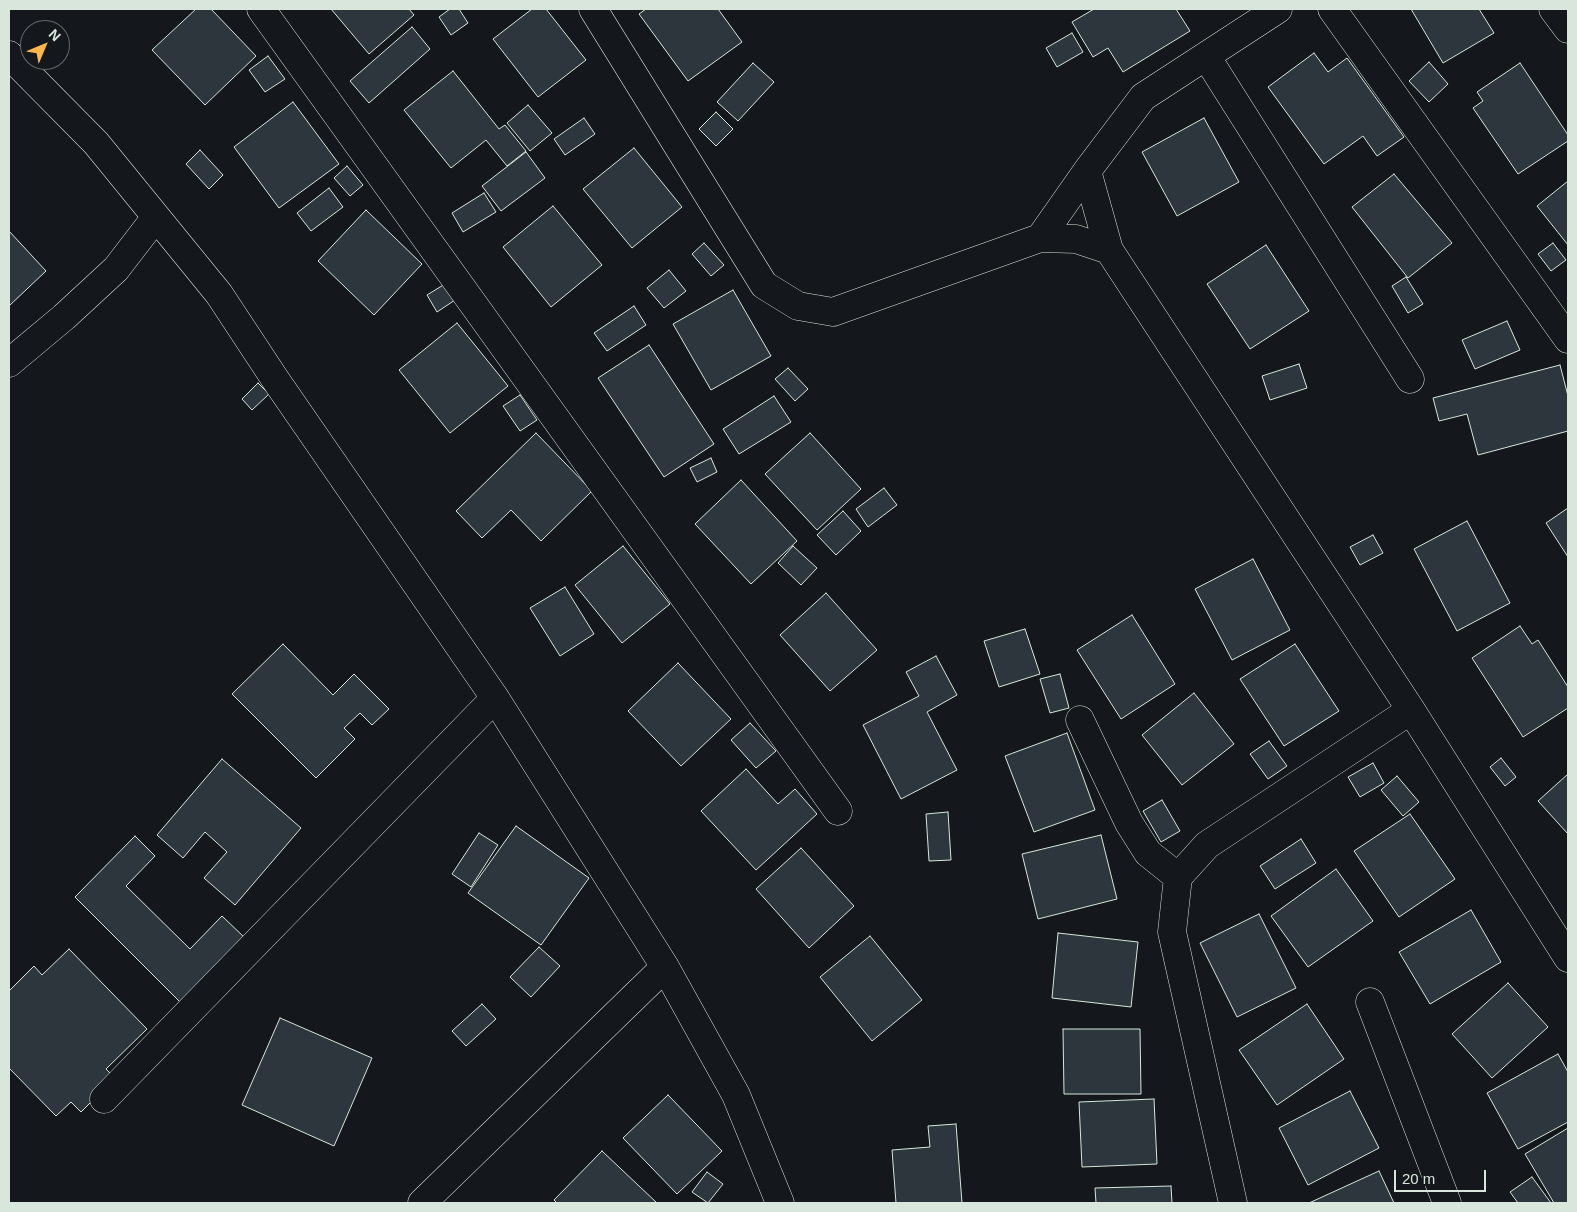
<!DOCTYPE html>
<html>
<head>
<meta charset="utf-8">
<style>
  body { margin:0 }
  #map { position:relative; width:1577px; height:1212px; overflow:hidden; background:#14181c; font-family:Arial,sans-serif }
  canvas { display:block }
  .frame { position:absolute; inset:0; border:10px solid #d8e6dc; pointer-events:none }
  .north { position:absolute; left:20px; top:20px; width:50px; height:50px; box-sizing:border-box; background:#14181c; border:1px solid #626a69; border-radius:50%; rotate:45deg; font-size:14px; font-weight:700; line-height:20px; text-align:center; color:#d8e6dc }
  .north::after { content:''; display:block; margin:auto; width:18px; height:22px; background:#ffb74d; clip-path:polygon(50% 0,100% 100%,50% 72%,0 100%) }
  .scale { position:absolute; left:1394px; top:1170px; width:92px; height:22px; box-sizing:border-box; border:2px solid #d8e6dc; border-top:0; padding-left:6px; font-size:15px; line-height:18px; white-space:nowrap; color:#d8e6dc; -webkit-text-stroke:4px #14181c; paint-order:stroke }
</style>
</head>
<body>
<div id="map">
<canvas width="1577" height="1212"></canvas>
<div class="frame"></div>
<div class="north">N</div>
<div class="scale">20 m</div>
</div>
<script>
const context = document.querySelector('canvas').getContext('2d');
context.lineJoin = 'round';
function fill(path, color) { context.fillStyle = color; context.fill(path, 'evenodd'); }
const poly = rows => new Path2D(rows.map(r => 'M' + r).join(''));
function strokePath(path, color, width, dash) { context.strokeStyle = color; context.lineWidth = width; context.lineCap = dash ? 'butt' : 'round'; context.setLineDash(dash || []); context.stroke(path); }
const building = poly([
  [196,9,211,9,256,56,205,105,152,50,196,9],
  [331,9,409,9,414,15,369,54,331,9],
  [450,9,459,9,468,23,451,35,439,17,450,9],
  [532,9,546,9,586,60,538,97,493,39,532,9],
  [646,9,718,9,742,42,688,81,639,14,646,9],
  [1094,9,1176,9,1190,31,1123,72,1108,48,1093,57,1072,22,1094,9],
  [1411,9,1479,9,1494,33,1443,63,1411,9],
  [412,27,430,49,369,103,350,81,412,27],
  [1072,33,1083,52,1057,67,1046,48,1072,33],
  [1314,53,1328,72,1347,58,1404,137,1377,156,1363,136,1324,164,1268,87,1314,53],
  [268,56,285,79,265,92,249,70,268,56],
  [1429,62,1448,84,1429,102,1409,81,1429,62],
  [753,63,774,82,738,121,717,102,753,63],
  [1520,63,1568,135,1568,141,1518,174,1473,108,1483,101,1477,92,1520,63],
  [453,71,499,129,505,125,526,151,507,166,486,140,451,168,404,110,453,71],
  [293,102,339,164,279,208,234,147,293,102],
  [528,105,552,133,530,151,507,123,528,105],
  [716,112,733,129,716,146,699,129,716,112],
  [584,118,595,134,565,155,554,139,584,118],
  [1204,118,1239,182,1177,216,1142,152,1204,118],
  [634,148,682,207,632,248,583,189,634,148],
  [200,150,223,175,209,189,186,164,200,150],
  [526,152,545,178,501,211,482,186,526,152],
  [347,166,363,185,350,196,334,178,347,166],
  [1394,174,1452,243,1408,278,1352,207,1394,174],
  [1568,181,1568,245,1537,206,1568,181],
  [329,188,343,207,311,231,297,213,329,188],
  [484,193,496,212,463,232,452,213,484,193],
  [553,206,602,265,551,307,503,247,553,206],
  [366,210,422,264,374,315,318,261,366,210],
  [9,231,46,271,9,306,9,231],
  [704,243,724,265,711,276,692,254,704,243],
  [1553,243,1566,260,1551,271,1538,254,1553,243],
  [1266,245,1309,311,1250,349,1207,284,1266,245],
  [669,270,686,291,664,308,647,288,669,270],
  [1406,277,1423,304,1408,313,1392,286,1406,277],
  [445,284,455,300,437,312,427,295,445,284],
  [733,290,771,356,711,390,673,324,733,290],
  [634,306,646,325,607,351,594,333,634,306],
  [1507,321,1520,350,1475,369,1462,340,1507,321],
  [457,323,508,386,450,433,399,370,457,323],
  [649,345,714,444,664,477,598,378,649,345],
  [1299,364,1307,388,1270,400,1262,376,1299,364],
  [1560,365,1568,396,1568,431,1478,455,1467,414,1439,421,1433,398,1560,365],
  [788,368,808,389,795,401,775,379,788,368],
  [258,383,269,394,252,410,242,399,258,383],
  [520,395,537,420,520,431,503,406,520,395],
  [774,396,791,422,739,454,723,429,774,396],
  [536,433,592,491,541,541,511,510,482,538,456,511,536,433],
  [810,433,861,489,817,530,765,474,810,433],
  [711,458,717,472,697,482,690,468,711,458],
  [741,480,797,541,751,584,695,524,741,480],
  [884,488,897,505,868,527,856,509,884,488],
  [1568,508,1568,557,1546,523,1568,508],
  [843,511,861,531,836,555,817,535,843,511],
  [1467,521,1510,603,1457,631,1414,549,1467,521],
  [1373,535,1383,553,1360,565,1350,547,1373,535],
  [623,546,670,604,622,643,575,585,623,546],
  [793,546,817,568,801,585,778,563,793,546],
  [1253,559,1290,630,1232,660,1195,589,1253,559],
  [565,587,594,634,560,656,530,608,565,587],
  [826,593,877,650,830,691,780,635,826,593],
  [1132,615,1175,684,1121,719,1077,650,1132,615],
  [1520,626,1532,644,1538,640,1568,687,1568,708,1523,737,1472,658,1520,626],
  [1025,629,1040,674,999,687,984,641,1025,629],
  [283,644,333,695,354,674,389,709,372,725,360,713,344,728,355,739,316,778,232,694,283,644],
  [1295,644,1339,711,1284,746,1240,679,1295,644],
  [936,656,957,695,927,712,957,770,901,799,863,725,919,696,906,672,936,656],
  [678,663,731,719,681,766,628,711,678,663],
  [1060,674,1069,708,1050,713,1040,679,1060,674],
  [1194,693,1234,744,1182,785,1142,735,1194,693],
  [750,723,776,751,756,768,731,740,750,723],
  [1067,733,1095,810,1034,832,1005,756,1067,733],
  [1269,741,1287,766,1268,779,1250,754,1269,741],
  [1501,758,1516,777,1505,786,1490,767,1501,758],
  [222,759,301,828,235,905,204,878,227,852,205,832,183,858,157,835,222,759],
  [1373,763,1384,783,1360,797,1348,777,1373,763],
  [746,769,778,804,795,789,817,814,756,870,701,811,746,769],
  [1568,774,1568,834,1538,801,1568,774],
  [1397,776,1419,802,1403,816,1381,790,1397,776],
  [1162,800,1180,831,1161,842,1143,811,1162,800],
  [948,812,951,860,929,861,926,814,948,812],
  [1410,814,1455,879,1399,917,1354,851,1410,814],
  [516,826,589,878,541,945,468,893,516,826],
  [479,833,498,845,471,887,452,874,479,833],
  [1101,835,1117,899,1038,919,1022,854,1101,835],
  [135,836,155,856,126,886,190,949,222,916,246,939,181,1003,75,897,135,836],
  [1301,839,1316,863,1275,889,1260,866,1301,839],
  [801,848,854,906,809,948,756,889,801,848],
  [1336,869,1373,921,1308,967,1271,916,1336,869],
  [1471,910,1501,962,1430,1004,1399,952,1471,910],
  [1259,914,1296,988,1237,1017,1200,943,1259,914],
  [1058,933,1138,942,1131,1007,1052,998,1058,933],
  [870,936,922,1000,872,1041,820,977,870,936],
  [539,947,560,966,531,997,510,977,539,947],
  [69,949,147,1029,106,1069,115,1078,81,1112,71,1102,56,1116,9,1068,9,991,34,966,42,975,69,949],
  [1508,983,1548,1027,1492,1078,1452,1034,1508,983],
  [482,1004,496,1019,466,1046,452,1031,482,1004],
  [1307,1004,1344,1059,1277,1105,1239,1050,1307,1004],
  [280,1018,372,1058,334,1146,242,1105,280,1018],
  [1063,1029,1140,1029,1141,1094,1064,1094,1063,1029],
  [1558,1054,1568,1072,1568,1122,1518,1149,1487,1093,1558,1054],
  [1350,1091,1379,1148,1308,1185,1279,1128,1350,1091],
  [668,1095,722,1151,677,1194,623,1138,668,1095],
  [1154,1099,1157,1164,1082,1167,1079,1102,1154,1099],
  [956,1124,962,1203,896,1203,892,1150,930,1147,928,1126,956,1124],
  [1568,1128,1568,1202,1565,1203,1554,1203,1525,1154,1568,1128],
  [602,1151,657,1203,557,1203,554,1200,602,1151],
  [1379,1171,1394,1203,1309,1203,1379,1171],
  [707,1172,723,1184,708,1203,692,1192,707,1172],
  [1532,1177,1551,1203,1518,1203,1510,1192,1532,1177],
  [1171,1186,1172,1203,1096,1203,1095,1188,1171,1186]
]);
const minor = poly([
  [261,9,838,811],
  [593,9,764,285,798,306,833,312,1040,238,1076,239,1109,250],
  [1332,9,1568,339],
  [1553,9,1568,29],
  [9,55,96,143,219,294,275,379,495,698,665,967,736,1095,780,1203],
  [1206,56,1410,379],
  [1087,171,1109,250,1411,710,1568,958],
  [1040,238,1087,171,1143,97,1278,9],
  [9,363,64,317,116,269,156,217],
  [1080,720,1129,823,1148,853,1178,877],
  [1370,1002,1447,1203],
  [104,1099,495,698],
  [422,1203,665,967],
  [1233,1203,1172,932,1178,877,1207,845,1411,710]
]);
fill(building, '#2c363c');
strokePath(building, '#d8e6dc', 1);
strokePath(minor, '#d8e6dc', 29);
strokePath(minor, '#14181c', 28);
</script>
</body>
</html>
